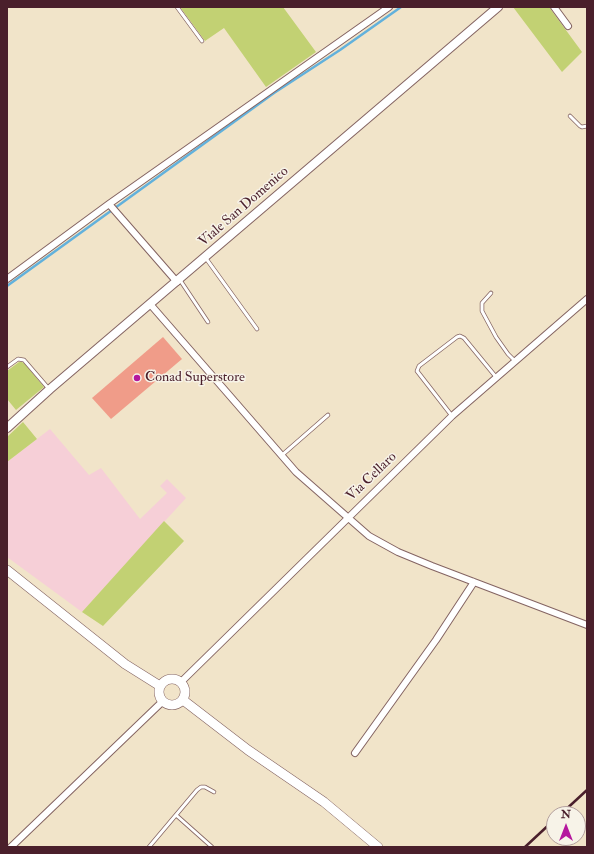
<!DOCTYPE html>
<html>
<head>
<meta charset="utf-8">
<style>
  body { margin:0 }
  #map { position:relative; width:594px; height:854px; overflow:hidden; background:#f1e4c9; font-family:"IM FELL Double Pica",serif }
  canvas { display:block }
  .frame { position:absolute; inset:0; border:8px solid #4a1f2b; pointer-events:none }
  .north { position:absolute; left:546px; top:806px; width:40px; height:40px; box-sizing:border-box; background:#f7f3e8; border:1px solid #b29e9c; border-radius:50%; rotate:0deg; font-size:11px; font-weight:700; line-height:16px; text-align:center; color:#4a1f2b }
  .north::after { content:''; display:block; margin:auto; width:14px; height:18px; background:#b5179e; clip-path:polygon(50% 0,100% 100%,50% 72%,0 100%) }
</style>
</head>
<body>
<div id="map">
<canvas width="594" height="854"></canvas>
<div class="frame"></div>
<div class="north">N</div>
</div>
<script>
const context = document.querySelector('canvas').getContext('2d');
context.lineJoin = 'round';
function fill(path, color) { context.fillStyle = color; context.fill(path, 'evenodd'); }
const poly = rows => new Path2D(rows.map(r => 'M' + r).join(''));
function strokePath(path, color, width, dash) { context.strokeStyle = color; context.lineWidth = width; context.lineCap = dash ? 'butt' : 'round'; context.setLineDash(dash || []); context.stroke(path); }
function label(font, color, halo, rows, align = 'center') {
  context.font = font + ' "IM FELL Double Pica",serif'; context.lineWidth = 3; context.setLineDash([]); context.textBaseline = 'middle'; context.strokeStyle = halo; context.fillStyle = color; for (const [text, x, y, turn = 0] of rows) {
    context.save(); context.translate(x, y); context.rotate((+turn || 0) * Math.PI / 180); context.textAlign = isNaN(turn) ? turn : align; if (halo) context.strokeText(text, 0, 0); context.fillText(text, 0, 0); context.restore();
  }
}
const built = poly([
  [50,429,89,475,101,468,140,519,167,493,160,486,167,479,186,498,82,612,7,557,7,462]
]);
const green = poly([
  [180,7,283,7,316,52,266,87,224,28,205,41],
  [513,7,549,7,582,52,562,72],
  [19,362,22,362,25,364,44,387,16,410,7,399,7,371],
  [23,422,37,439,7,462,7,437],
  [164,521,184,541,103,626,82,612]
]);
const stream = poly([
  [7,286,274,93,340,50,401,7]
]);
const building = poly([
  [163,337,182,359,111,419,92,398]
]);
const lane = poly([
  [177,7,202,41],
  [570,116,580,126,582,127,587,126],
  [205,257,257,329],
  [180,280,208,322],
  [491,293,482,303,482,311,496,337,508,354,515,361],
  [7,367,18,359,24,360,49,389],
  [452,416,417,371,419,366,457,337,460,336,464,338,496,377],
  [281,456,328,415],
  [176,815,212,847],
  [149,847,197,790,201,787,205,787,214,792]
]);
const street = poly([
  [554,7,568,26],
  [109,204,177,282],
  [7,279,109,204,389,7],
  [150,304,296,472,369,536,398,552,432,566,587,625],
  [181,682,452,416,587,299],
  [355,753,436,640,474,582],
  [11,847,163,701]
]);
const secondary = poly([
  [7,428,50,389,498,7]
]);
const primary = poly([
  [7,570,125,664,160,686],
  '159 692a13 13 0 1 1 26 0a13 13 0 1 1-26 0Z',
  [183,700,248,750,324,802,378,847]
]);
const rail = poly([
  [561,814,587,790],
  [525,847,554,820]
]);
const markers = [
  [137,378,4,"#b5179e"]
];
const streetNames = [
  ["Viale San Domenico",244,207,-41],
  ["Via Cellaro",372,477,-44]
];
const poiNames = [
  ["Conad Superstore",145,378]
];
fill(built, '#f6cfd7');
fill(green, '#c2d173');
strokePath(stream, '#62b1dc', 2.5);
fill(building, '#f09c89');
strokePath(lane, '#846462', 4.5);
strokePath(street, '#846462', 8);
strokePath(secondary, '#846462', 10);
strokePath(primary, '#846462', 10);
strokePath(lane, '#fff', 3);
strokePath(street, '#fff', 6);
strokePath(secondary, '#fff', 8);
strokePath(primary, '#fff', 9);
strokePath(rail, '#4a1f2b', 2.5);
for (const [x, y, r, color] of markers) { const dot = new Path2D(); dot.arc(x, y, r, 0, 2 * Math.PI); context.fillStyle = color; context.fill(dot); strokePath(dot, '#f7f3e8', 1.5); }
label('14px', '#4a1f2b', '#f7f3e8', streetNames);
label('14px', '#4a1f2b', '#f7f3e8', poiNames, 'left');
</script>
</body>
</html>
